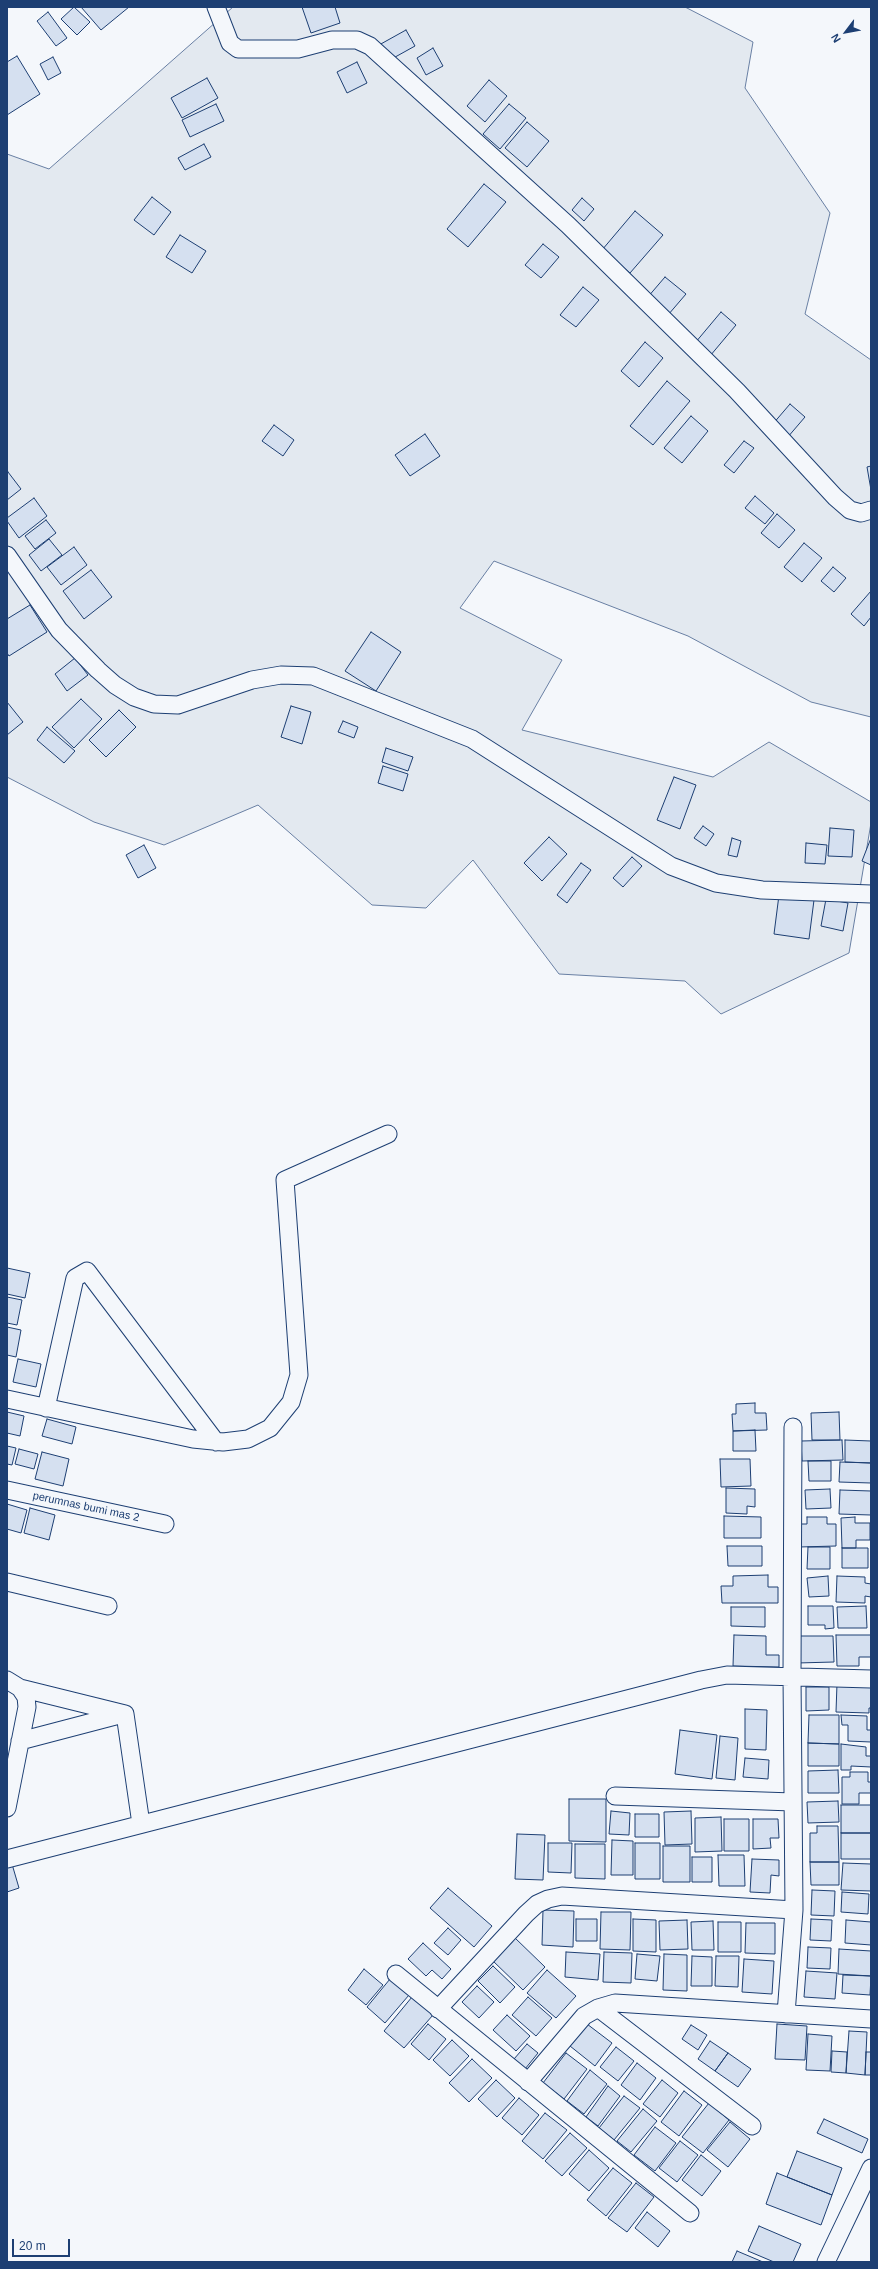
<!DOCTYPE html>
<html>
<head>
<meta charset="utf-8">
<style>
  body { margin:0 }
  #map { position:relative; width:878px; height:2269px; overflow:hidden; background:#f4f7fb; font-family:Helvetica,sans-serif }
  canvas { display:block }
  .frame { position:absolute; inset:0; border:8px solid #1d3f73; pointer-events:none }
  .north { position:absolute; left:826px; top:12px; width:40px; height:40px; -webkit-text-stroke:3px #f4f7fb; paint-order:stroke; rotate:238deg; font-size:11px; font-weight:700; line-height:16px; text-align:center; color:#1d3f73 }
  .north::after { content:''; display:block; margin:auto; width:14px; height:18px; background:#1d3f73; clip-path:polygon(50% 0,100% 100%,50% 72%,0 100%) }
  .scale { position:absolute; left:12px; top:2239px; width:58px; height:18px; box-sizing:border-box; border:2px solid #1d3f73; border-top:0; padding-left:5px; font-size:12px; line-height:14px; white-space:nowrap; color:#1d3f73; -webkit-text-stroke:3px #f4f7fb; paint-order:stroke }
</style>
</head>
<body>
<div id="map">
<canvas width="878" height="2269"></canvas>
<div class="frame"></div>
<div class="north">N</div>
<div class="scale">20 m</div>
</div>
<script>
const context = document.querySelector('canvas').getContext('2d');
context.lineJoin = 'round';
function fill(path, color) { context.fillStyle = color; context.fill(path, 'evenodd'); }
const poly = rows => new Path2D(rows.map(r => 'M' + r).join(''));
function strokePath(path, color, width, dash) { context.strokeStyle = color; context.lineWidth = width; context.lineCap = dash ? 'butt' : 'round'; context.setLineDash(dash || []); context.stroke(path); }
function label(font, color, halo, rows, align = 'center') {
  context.font = font + ' Helvetica,sans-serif'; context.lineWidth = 3; context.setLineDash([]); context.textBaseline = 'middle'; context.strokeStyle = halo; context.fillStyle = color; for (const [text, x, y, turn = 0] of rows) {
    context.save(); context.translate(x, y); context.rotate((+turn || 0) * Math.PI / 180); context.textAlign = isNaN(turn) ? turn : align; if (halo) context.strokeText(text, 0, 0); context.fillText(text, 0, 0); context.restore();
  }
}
const green = poly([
  [233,7,685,7,753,42,745,88,830,213,805,314,871,360,871,717,811,702,688,636,494,561,460,608,562,660,522,730,713,777,769,742,871,802,871,823,849,953,721,1014,685,981,559,974,473,860,426,908,372,905,258,805,164,845,94,822,7,777,7,154,49,169,233,7]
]);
const building = poly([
  [74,7,90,22,77,35,61,19,74,7],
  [81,7,129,7,101,30,81,7],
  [302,7,335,7,340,23,311,33,302,7],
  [48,12,67,38,56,46,37,21,48,12],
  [406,30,415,46,388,61,379,45,406,30],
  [433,48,443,66,426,75,417,58,433,48],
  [17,56,40,94,7,115,7,62,17,56],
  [53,57,61,73,48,80,40,64,53,57],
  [357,62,367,83,347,93,337,72,357,62],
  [207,78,218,98,182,118,171,98,207,78],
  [489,80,507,96,485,122,467,106,489,80],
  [216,104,224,121,190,137,182,120,216,104],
  [509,104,526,118,500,149,483,134,509,104],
  [527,122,549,141,527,167,505,148,527,122],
  [204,144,211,157,185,170,178,158,204,144],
  [484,184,506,202,468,247,447,229,484,184],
  [152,197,171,212,154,235,134,220,152,197],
  [582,198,594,209,584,221,572,210,582,198],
  [635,211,663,235,630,273,602,250,635,211],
  [180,235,206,251,192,273,166,257,180,235],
  [543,244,559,257,541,278,525,265,543,244],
  [665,277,686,294,668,315,647,298,665,277],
  [583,287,599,300,576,327,560,315,583,287],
  [721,312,736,325,710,356,695,343,721,312],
  [645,342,663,358,639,387,621,371,645,342],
  [667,381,690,401,653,445,630,426,667,381],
  [790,404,805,417,787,438,772,425,790,404],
  [691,416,708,431,682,463,664,448,691,416],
  [274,425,294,440,283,456,262,441,274,425],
  [425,434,440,456,410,476,395,455,425,434],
  [744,441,754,448,734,473,724,465,744,441],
  [871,466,871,490,867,467,871,466],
  [8,472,21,489,7,500,7,473,8,472],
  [755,496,774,513,765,524,745,508,755,496],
  [34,498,47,516,19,538,7,521,7,518,34,498],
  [777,514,795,530,779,548,761,533,777,514],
  [46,520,56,533,35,549,25,536,46,520],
  [49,539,62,555,41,571,29,555,49,539],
  [804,543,822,558,802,582,784,567,804,543],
  [74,547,87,565,61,585,47,567,74,547],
  [833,567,846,578,834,592,821,581,833,567],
  [91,570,112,597,84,619,63,591,91,570],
  [871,591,871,617,864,626,851,614,871,591],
  [30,605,47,632,9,656,7,653,7,619,30,605],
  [371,632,401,652,376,691,345,671,371,632],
  [75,658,88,675,67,691,55,674,75,658],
  [81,699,102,719,74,748,52,727,81,699],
  [7,702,23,722,7,735,7,702],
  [291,706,311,712,302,744,281,737,291,706],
  [119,710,136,727,106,757,89,740,119,710],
  [343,721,358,727,354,738,338,732,343,721],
  [47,727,75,751,64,763,37,740,47,727],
  [386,748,413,757,408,771,382,762,386,748],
  [383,766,408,774,403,791,378,783,383,766],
  [674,777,696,785,680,829,657,820,674,777],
  [703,826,714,834,706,846,694,838,703,826],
  [830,828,854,830,852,857,828,856,830,828],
  [549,837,567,854,542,881,524,863,549,837],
  [732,838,741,841,737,857,728,855,732,838],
  [871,838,871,865,862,861,871,838],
  [806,843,827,845,825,864,805,863,806,843],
  [144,845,156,868,138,878,126,855,144,845],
  [632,857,642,866,623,887,613,878,632,857],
  [581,863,591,870,567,903,557,895,581,863],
  [779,895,814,900,809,939,774,934,779,895],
  [826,899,848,903,843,931,821,926,826,899],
  [7,1268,30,1273,25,1298,7,1294,7,1268],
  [7,1297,22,1300,17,1325,7,1323,7,1297],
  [7,1327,21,1330,16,1357,7,1355,7,1327],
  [18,1359,41,1364,36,1387,13,1382,18,1359],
  [755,1403,755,1413,766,1413,767,1430,733,1431,732,1414,736,1414,736,1404,755,1403],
  [7,1412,24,1416,20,1436,7,1433,7,1412],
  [839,1412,840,1440,812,1440,811,1413,839,1412],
  [47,1419,76,1427,72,1444,42,1436,47,1419],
  [755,1430,756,1451,733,1451,733,1431,755,1430],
  [842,1440,843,1460,802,1461,801,1441,842,1440],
  [845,1440,871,1441,871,1463,845,1462,845,1440],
  [7,1446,16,1448,12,1465,7,1464,7,1446],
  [19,1449,38,1454,34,1469,15,1464,19,1449],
  [42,1452,69,1459,63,1486,35,1479,42,1452],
  [720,1459,750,1459,751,1486,721,1487,720,1459],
  [808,1461,831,1461,831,1481,809,1481,808,1461],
  [840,1462,871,1463,871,1483,839,1482,840,1462],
  [726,1488,755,1489,755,1507,747,1506,747,1514,726,1513,726,1488],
  [830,1489,831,1508,806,1509,805,1490,830,1489],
  [840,1490,871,1491,871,1515,839,1514,840,1490],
  [7,1504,27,1510,21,1533,7,1529,7,1504],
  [30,1508,55,1515,49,1540,24,1533,30,1508],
  [724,1516,761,1517,761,1538,724,1538,724,1516],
  [807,1517,827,1517,827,1524,836,1524,836,1546,799,1547,798,1524,807,1524,807,1517],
  [855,1517,855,1523,870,1523,870,1540,856,1540,856,1548,842,1548,841,1518,855,1517],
  [727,1546,762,1546,762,1566,728,1566,727,1546],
  [808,1547,830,1547,830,1569,807,1569,808,1547],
  [842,1548,868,1548,868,1568,842,1568,842,1548],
  [768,1575,768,1587,778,1587,778,1603,722,1603,721,1586,733,1586,733,1576,768,1575],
  [828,1576,829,1596,809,1597,807,1578,828,1576],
  [837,1576,865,1577,865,1583,871,1584,871,1597,865,1596,865,1603,836,1602,837,1576],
  [808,1606,833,1606,834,1628,825,1629,825,1625,808,1625,808,1606],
  [866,1606,867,1628,838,1628,837,1607,866,1606],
  [731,1607,765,1607,765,1627,731,1626,731,1607],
  [734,1635,766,1636,766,1655,779,1655,779,1667,733,1666,734,1635],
  [836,1635,871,1635,871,1657,859,1657,859,1666,837,1666,836,1635],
  [797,1636,833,1636,834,1662,797,1663,797,1636],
  [837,1684,871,1685,871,1708,869,1708,869,1713,836,1712,837,1684],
  [806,1687,829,1687,829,1710,806,1711,806,1687],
  [745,1709,767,1710,766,1750,745,1749,745,1709],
  [809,1715,839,1715,839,1744,808,1743,809,1715],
  [841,1715,867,1716,867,1730,871,1730,871,1742,848,1741,848,1725,842,1725,841,1715],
  [680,1730,717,1735,712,1779,675,1774,680,1730],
  [720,1736,738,1738,735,1780,716,1778,720,1736],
  [808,1743,839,1744,839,1766,808,1766,808,1743],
  [841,1744,866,1747,866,1756,871,1756,871,1767,851,1766,851,1770,841,1770,841,1744],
  [745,1758,769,1760,768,1779,743,1777,745,1758],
  [838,1770,839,1793,808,1793,808,1771,838,1770],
  [850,1772,868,1772,868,1782,871,1782,871,1793,859,1793,859,1804,842,1804,842,1777,850,1777,850,1772],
  [569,1799,606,1799,606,1842,569,1841,569,1799],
  [838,1801,839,1822,808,1823,807,1802,838,1801],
  [841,1805,871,1805,871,1833,841,1833,841,1805],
  [611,1811,630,1813,629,1835,609,1834,611,1811],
  [691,1811,692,1844,665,1845,664,1812,691,1811],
  [635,1814,659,1814,659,1837,635,1837,635,1814],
  [721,1817,722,1851,695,1852,695,1818,721,1817],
  [724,1819,749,1819,749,1851,724,1851,724,1819],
  [753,1819,778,1819,779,1838,770,1838,771,1848,753,1849,753,1819],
  [817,1826,838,1826,839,1862,810,1862,810,1833,817,1833,817,1826],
  [841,1833,871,1833,871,1859,841,1859,841,1833],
  [517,1834,545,1835,543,1880,515,1879,517,1834],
  [612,1840,633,1841,633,1875,611,1875,612,1840],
  [548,1843,572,1843,571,1873,548,1872,548,1843],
  [635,1843,660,1843,660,1879,635,1879,635,1843],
  [575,1844,605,1844,605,1879,575,1878,575,1844],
  [663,1846,690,1846,690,1882,663,1882,663,1846],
  [718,1855,744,1855,745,1886,719,1886,718,1855],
  [692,1857,712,1857,712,1882,692,1882,692,1857],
  [752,1859,779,1860,779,1876,771,1875,770,1893,750,1892,752,1859],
  [810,1862,839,1862,839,1885,811,1885,810,1862],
  [843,1863,871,1864,871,1891,841,1890,843,1863],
  [12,1864,19,1888,7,1892,7,1866,12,1864],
  [448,1888,492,1926,474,1947,430,1908,448,1888],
  [812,1890,835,1891,834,1916,811,1915,812,1890],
  [842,1892,869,1894,868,1914,841,1912,842,1892],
  [543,1910,574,1911,573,1947,542,1945,543,1910],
  [601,1912,631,1912,630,1950,600,1949,601,1912],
  [576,1919,597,1919,597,1941,576,1941,576,1919],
  [633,1919,656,1920,656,1952,633,1951,633,1919],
  [811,1919,832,1920,831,1941,810,1940,811,1919],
  [687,1920,688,1949,660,1950,659,1921,687,1920],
  [846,1920,871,1922,871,1945,845,1943,846,1920],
  [713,1921,714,1950,692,1950,691,1922,713,1921],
  [718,1922,741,1922,741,1952,718,1952,718,1922],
  [746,1923,775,1923,775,1954,745,1953,746,1923],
  [448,1928,461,1940,448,1955,434,1943,448,1928],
  [514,1937,545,1967,523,1990,492,1960,514,1937],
  [423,1943,451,1969,442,1979,432,1970,426,1976,408,1959,423,1943],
  [808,1947,831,1948,830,1969,807,1968,808,1947],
  [839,1949,871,1951,871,1976,838,1974,839,1949],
  [566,1952,600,1954,598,1980,565,1977,566,1952],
  [604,1952,632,1953,631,1983,603,1982,604,1952],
  [637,1954,660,1956,657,1981,635,1979,637,1954],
  [664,1954,687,1955,687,1991,663,1990,664,1954],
  [692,1956,712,1957,712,1986,691,1986,692,1956],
  [716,1956,739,1956,738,1987,715,1986,716,1956],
  [744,1959,774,1961,772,1994,742,1992,744,1959],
  [493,1966,515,1987,500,2003,478,1981,493,1966],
  [364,1969,383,1985,366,2005,348,1990,364,1969],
  [547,1970,576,1996,556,2018,527,1993,547,1970],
  [806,1971,837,1973,835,1999,804,1997,806,1971],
  [843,1975,871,1976,870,1995,842,1993,843,1975],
  [390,1979,409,1995,385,2023,367,2007,390,1979],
  [477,1986,494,2002,479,2018,462,2002,477,1986],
  [412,1997,433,2015,404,2048,384,2031,412,1997],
  [528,1997,552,2018,536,2036,512,2015,528,1997],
  [507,2015,530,2036,516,2051,493,2030,507,2015],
  [428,2024,446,2039,429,2060,411,2044,428,2024],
  [587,2024,612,2043,595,2066,570,2046,587,2024],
  [777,2024,807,2026,805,2060,775,2059,777,2024],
  [691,2025,707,2035,698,2050,682,2039,691,2025],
  [849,2031,867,2032,865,2075,846,2073,849,2031],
  [808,2034,832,2036,830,2071,806,2070,808,2034],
  [452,2040,469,2056,450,2076,433,2060,452,2040],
  [710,2041,728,2053,715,2071,698,2059,710,2041],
  [527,2044,538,2053,525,2069,514,2059,527,2044],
  [616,2047,634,2061,618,2081,600,2067,616,2047],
  [832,2051,847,2052,846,2073,831,2072,832,2051],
  [866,2052,871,2052,871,2075,865,2075,866,2052],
  [566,2053,587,2069,564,2099,543,2083,566,2053],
  [728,2053,751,2069,738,2087,715,2071,728,2053],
  [472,2059,492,2078,469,2102,449,2083,472,2059],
  [637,2063,656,2078,640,2100,621,2085,637,2063],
  [590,2070,607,2084,584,2114,567,2101,590,2070],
  [496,2080,515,2098,497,2117,478,2099,496,2080],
  [662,2080,678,2093,660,2117,643,2104,662,2080],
  [608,2086,620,2096,598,2126,586,2117,608,2086],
  [684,2091,702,2105,679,2136,661,2122,684,2091],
  [624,2096,640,2108,614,2140,599,2128,624,2096],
  [519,2098,539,2115,522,2135,502,2118,519,2098],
  [709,2103,729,2120,703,2153,682,2137,709,2103],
  [643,2109,657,2121,631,2152,617,2141,643,2109],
  [545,2113,567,2130,543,2159,522,2141,545,2113],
  [824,2119,868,2139,862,2153,817,2133,824,2119],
  [730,2122,750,2139,728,2167,707,2150,730,2122],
  [655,2127,676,2143,655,2171,634,2155,655,2127],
  [570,2133,587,2148,562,2176,545,2161,570,2133],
  [680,2141,698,2155,677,2182,659,2168,680,2141],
  [589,2150,609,2168,589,2191,569,2174,589,2150],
  [797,2151,842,2168,832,2195,787,2177,797,2151],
  [701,2155,721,2171,702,2196,682,2180,701,2155],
  [613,2168,632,2183,606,2216,587,2200,613,2168],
  [777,2173,832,2195,821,2225,766,2204,777,2173],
  [636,2183,654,2197,627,2232,608,2218,636,2183],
  [647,2212,670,2231,658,2247,635,2228,647,2212],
  [759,2226,801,2244,793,2262,774,2262,748,2251,759,2226],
  [737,2251,763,2262,732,2262,737,2251]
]);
const street = poly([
  [216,7,230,43,238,49,298,49,332,40,357,40,370,46,568,225,737,391,835,497,850,510,861,513,871,510],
  [7,555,59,630,98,670,115,685,134,697,154,704,178,705,252,680,281,675,313,676,472,739,671,866,716,883,762,890,871,894],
  [7,1399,193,1439,223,1442,248,1439,270,1428,291,1402,299,1375,285,1180,388,1134],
  [46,1408,75,1278,87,1271,216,1442],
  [7,1490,165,1524],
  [7,1582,108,1606],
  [7,1680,20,1688,26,1697,27,1707,7,1808],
  [20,1688,125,1714,141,1824],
  [20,1741,123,1714],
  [615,1796,793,1802],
  [7,1859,701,1680,727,1675,871,1679],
  [396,1974,690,2213],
  [598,2008,752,2126],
  [438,2009,526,1914,537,1904,548,1899,562,1896,794,1910],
  [786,2014,794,1910,792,1675,793,1427],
  [528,2082,584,2016,598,2008,615,2003,871,2019],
  [826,2262,871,2168]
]);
const streetNames = [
  ["perumnas bumi mas 2",86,1507,12]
];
fill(green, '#e3e9f0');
strokePath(green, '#687fa3', 1);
fill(building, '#d5e0f0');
strokePath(building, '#1d3f73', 1);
strokePath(street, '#1d3f73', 19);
strokePath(street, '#f4f7fb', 17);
label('11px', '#1d3f73', '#f4f7fb', streetNames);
</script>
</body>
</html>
